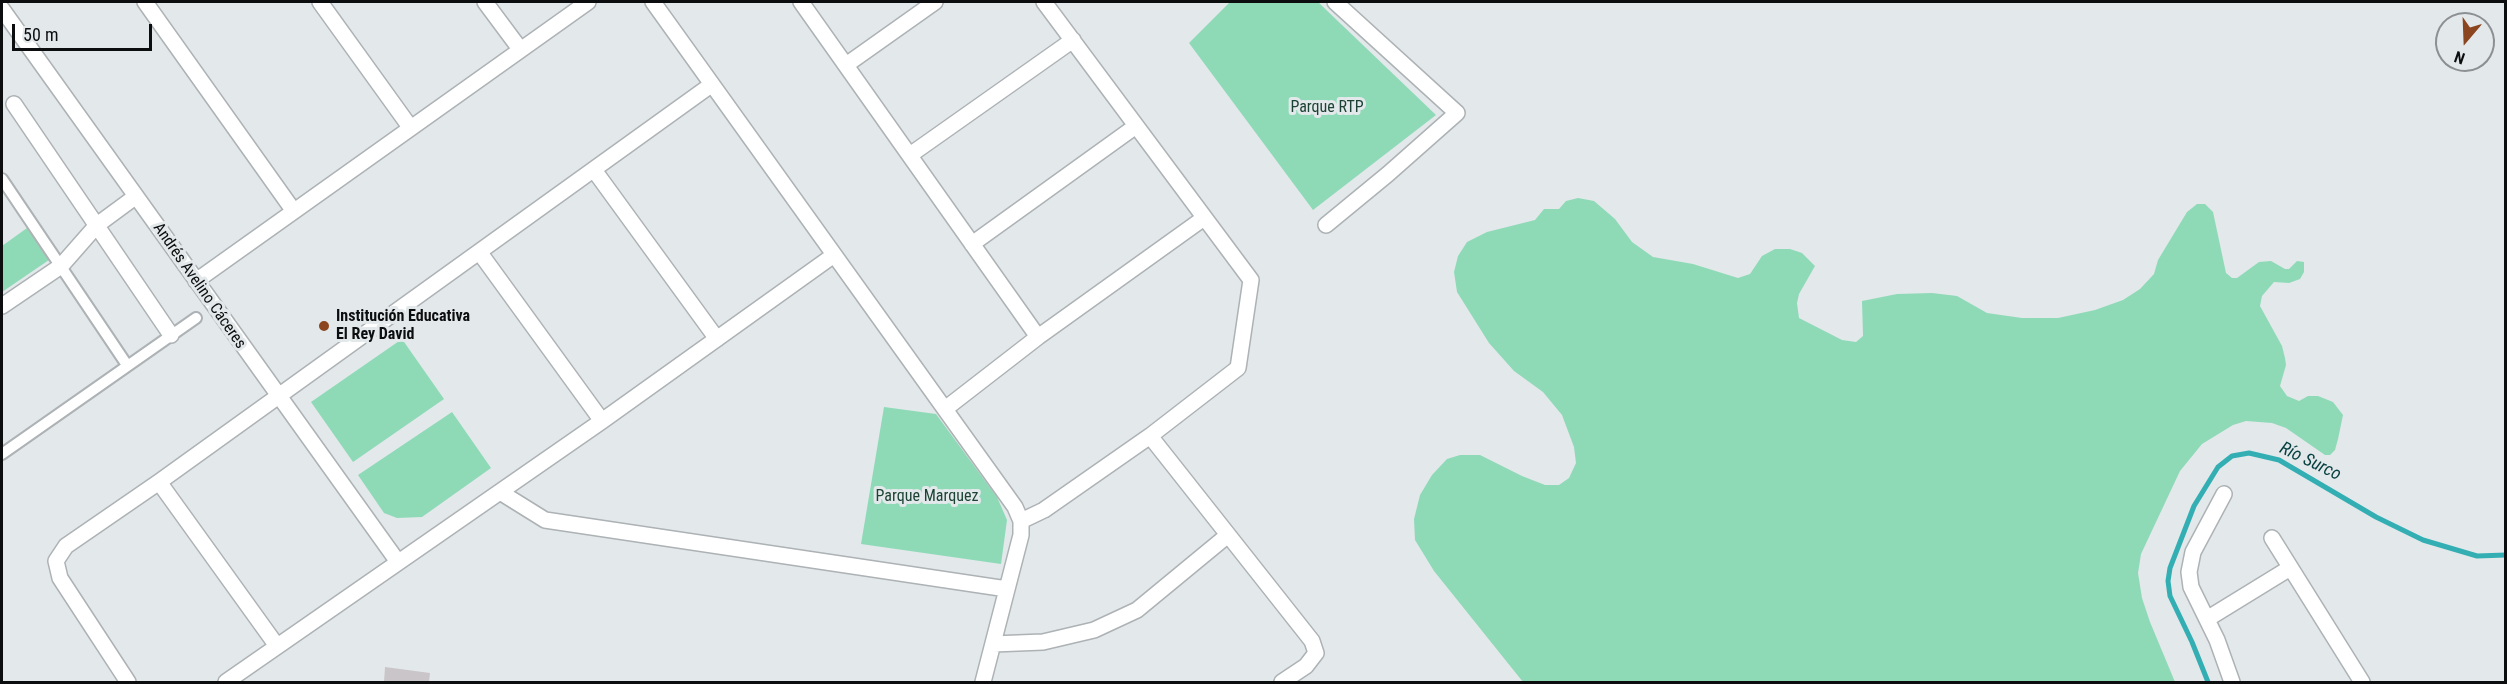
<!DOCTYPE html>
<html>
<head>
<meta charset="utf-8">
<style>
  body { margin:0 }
  #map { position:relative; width:2507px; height:684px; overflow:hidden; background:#e3e8eb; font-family:"Roboto Condensed",sans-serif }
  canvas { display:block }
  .frame { position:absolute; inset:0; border:3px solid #0c0d0e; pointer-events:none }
  .north { position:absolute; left:2435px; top:12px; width:60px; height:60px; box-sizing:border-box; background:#e3e8eb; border:2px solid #8d9093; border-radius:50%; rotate:199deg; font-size:16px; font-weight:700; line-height:24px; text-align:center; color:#0c0d0e }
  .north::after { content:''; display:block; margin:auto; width:21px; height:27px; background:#8b451f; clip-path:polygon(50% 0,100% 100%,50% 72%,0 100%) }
  .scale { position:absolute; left:12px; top:24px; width:140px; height:27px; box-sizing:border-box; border:3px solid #0c0d0e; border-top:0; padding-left:8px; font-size:18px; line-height:21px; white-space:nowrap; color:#0c0d0e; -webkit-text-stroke:4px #e3e8eb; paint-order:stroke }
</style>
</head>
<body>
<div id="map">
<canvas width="2507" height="684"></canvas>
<div class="frame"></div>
<div class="north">N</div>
<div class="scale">50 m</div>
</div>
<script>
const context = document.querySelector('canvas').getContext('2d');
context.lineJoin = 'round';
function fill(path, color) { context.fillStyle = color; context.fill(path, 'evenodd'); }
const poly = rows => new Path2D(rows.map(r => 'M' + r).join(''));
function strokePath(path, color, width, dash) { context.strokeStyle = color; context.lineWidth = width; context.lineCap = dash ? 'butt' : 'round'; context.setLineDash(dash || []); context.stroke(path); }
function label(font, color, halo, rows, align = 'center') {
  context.font = font + ' "Roboto Condensed",sans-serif'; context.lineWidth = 6; context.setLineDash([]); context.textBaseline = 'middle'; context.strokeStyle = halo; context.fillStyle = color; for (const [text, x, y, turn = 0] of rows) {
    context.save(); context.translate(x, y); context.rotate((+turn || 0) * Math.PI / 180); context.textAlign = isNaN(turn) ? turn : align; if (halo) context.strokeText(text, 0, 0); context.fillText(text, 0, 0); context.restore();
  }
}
const green = poly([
  [1230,2,1318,2,1436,115,1313,210,1189,43],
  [1578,198,1594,201,1615,219,1632,242,1653,257,1693,264,1738,278,1750,274,1762,256,1775,249,1790,249,1802,253,1815,266,1799,294,1797,303,1799,318,1842,340,1856,342,1863,336,1862,301,1897,294,1932,293,1957,296,1987,313,2022,318,2058,318,2095,310,2123,300,2140,289,2154,274,2158,260,2187,212,2197,204,2205,204,2213,212,2226,273,2232,278,2237,278,2259,262,2271,261,2285,269,2289,269,2297,261,2304,262,2304,272,2300,279,2289,283,2274,282,2262,296,2260,306,2282,346,2285,358,2286,365,2280,386,2287,396,2299,401,2308,396,2318,396,2333,402,2343,415,2338,439,2335,450,2330,455,2325,455,2286,428,2272,423,2246,421,2233,425,2202,444,2180,471,2141,554,2138,573,2142,598,2150,622,2175,682,1523,682,1434,571,1415,540,1414,519,1420,495,1432,475,1447,459,1460,455,1480,455,1522,476,1545,485,1559,485,1569,478,1576,463,1574,447,1562,415,1543,392,1514,371,1489,343,1457,292,1454,272,1458,256,1467,242,1487,232,1535,220,1544,209,1559,209,1566,201],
  [27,228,49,260,2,292,2,246],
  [402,339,444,399,353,462,311,402],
  [884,407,936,414,997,497,1007,520,1001,564,861,544],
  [452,412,491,468,422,517,397,518,384,513,358,475]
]);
const stream = poly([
  [2208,682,2192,642,2170,596,2168,581,2170,568,2194,506,2218,467,2232,456,2249,453,2279,460,2376,517,2423,540,2477,556,2506,555]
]);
const building = poly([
  [385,667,430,673,429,682,384,682]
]);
const pedestrian = poly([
  [2,179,127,365],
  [2,454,196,318]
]);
const minor = poly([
  [145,2,293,210],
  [320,2,410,127],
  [485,2,520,49],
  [653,2,1015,507,1021,521,1021,535,983,682],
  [801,2,1038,337],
  [2,9,398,562],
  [846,65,935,2],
  [14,104,171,335],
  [910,155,1073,40],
  [594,170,717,339],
  [1326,225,1388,174,1457,113,1335,2],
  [972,244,1136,126],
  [480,253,602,421],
  [196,281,588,2],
  [2,306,61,266,97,225,135,197],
  [945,409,1038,337,1204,218],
  [1150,436,1312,641,1316,653,1306,666,1282,682],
  [159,482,277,646],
  [500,492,545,520,1007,589],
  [2224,494,2193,552,2189,572,2191,587,2217,640,2232,682],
  [1021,521,1044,510,1150,436,1238,368,1251,280,1044,2],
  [2272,538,2362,682],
  [2207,619,2290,568],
  [993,644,1043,642,1094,630,1137,610,1228,535],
  [128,682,60,578,56,561,66,546,159,482,711,85],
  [226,682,602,421,834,255]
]);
const markers = [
  [324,326,6,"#8b451f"]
];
const parkNames = [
  ["Parque RTP",1327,108],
  ["Parque Marquez",927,497]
];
const streetNames = [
  ["Andrés Avelino Cáceres",199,286,55]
];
const poiNames = [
  ["Institución Educativa",336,317],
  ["El Rey David",336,335]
];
const waterNames = [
  ["Río Surco",2310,462,26]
];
fill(green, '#8edab7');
strokePath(stream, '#33afb3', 5);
fill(building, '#cac5c8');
strokePath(pedestrian, '#adb2b5', 14);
strokePath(minor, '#adb2b5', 18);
strokePath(pedestrian, '#fff', 10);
strokePath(minor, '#fff', 15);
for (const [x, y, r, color] of markers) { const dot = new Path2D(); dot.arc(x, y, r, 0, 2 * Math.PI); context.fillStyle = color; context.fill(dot); strokePath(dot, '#e3e8eb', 2); }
label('16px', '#1b4232', '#e3e8eb', parkNames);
label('16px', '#0c0d0e', '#e3e8eb', streetNames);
label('bold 16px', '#0c0d0e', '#e3e8eb', poiNames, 'left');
label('italic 18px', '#063f40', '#e3e8eb', waterNames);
</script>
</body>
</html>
